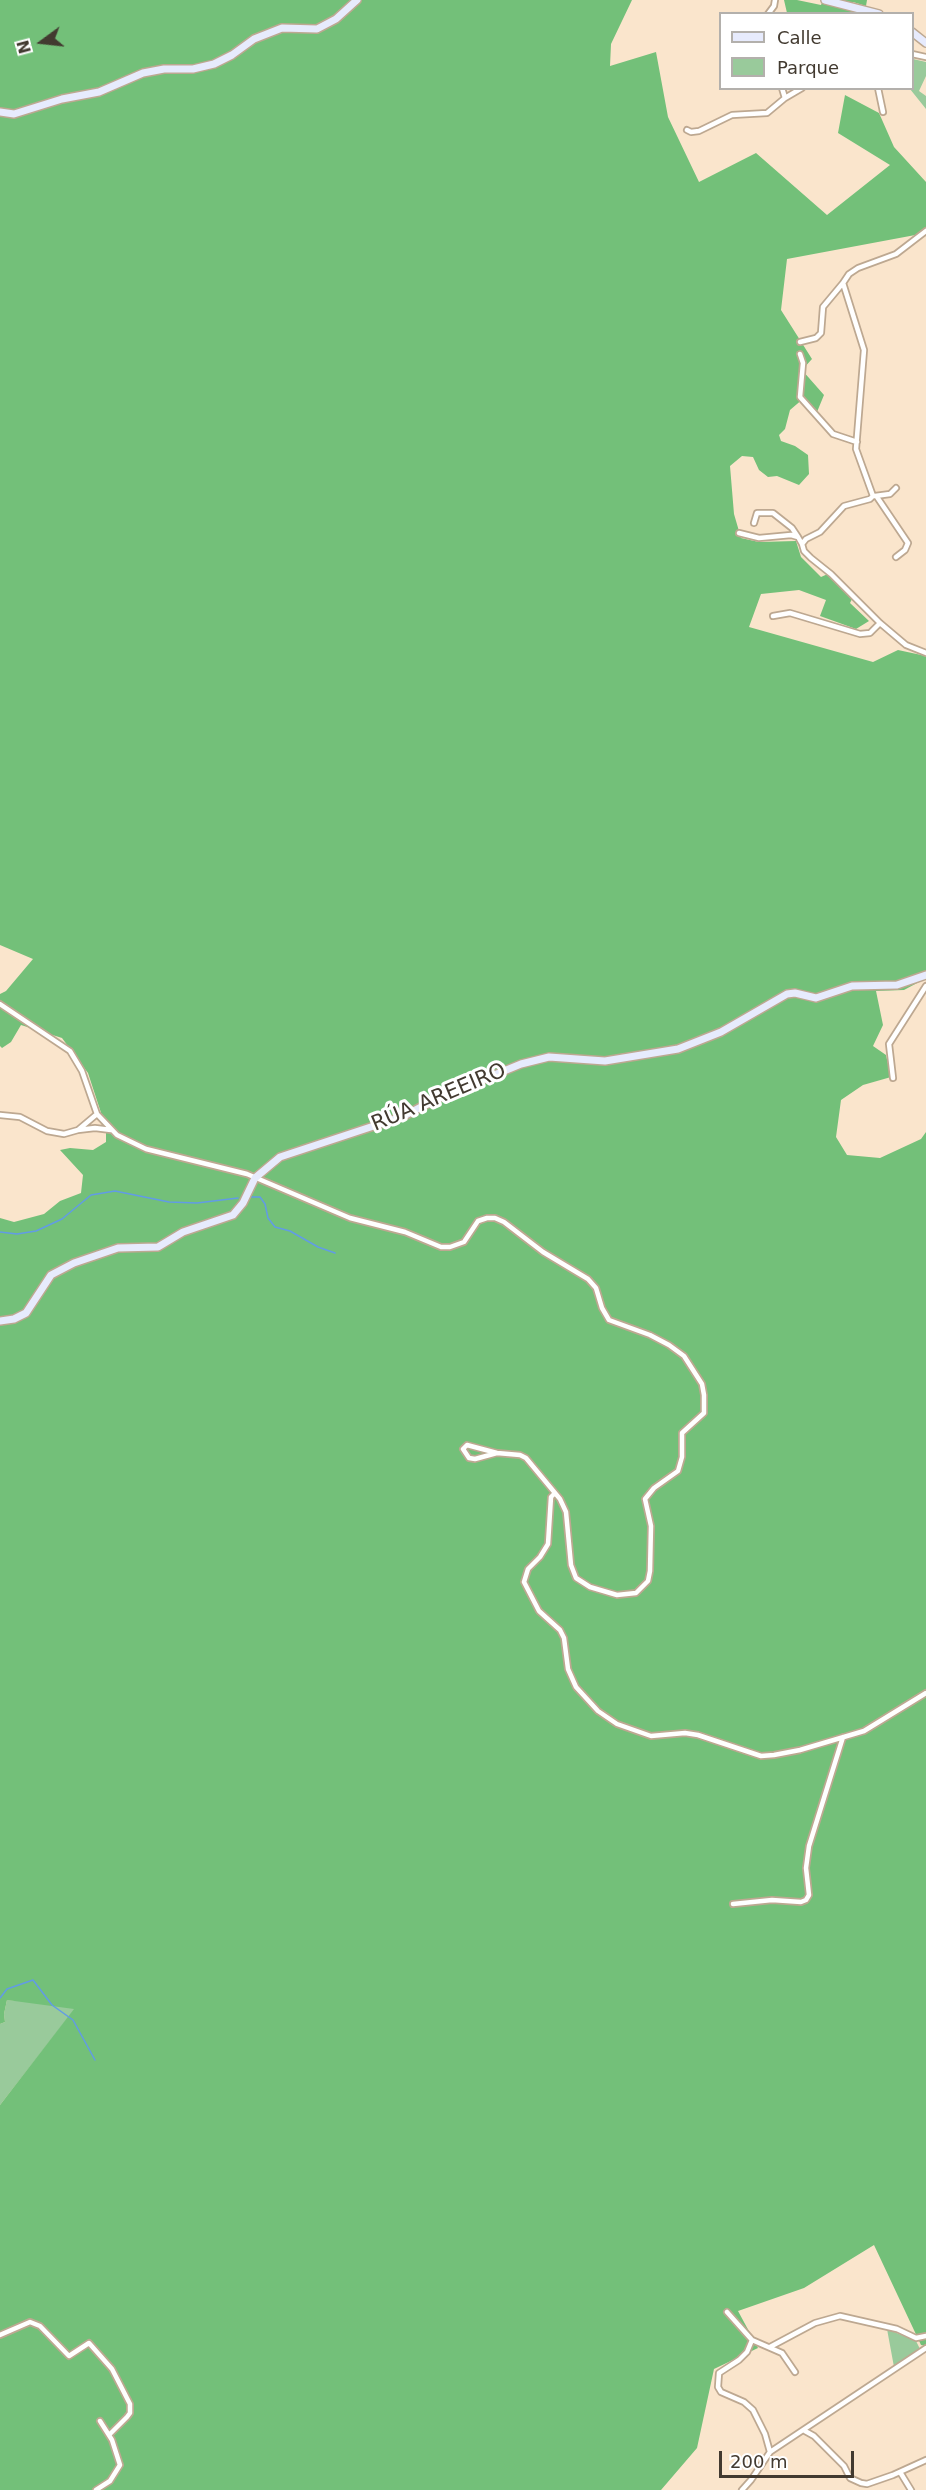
<!DOCTYPE html>
<html>
<head>
<meta charset="utf-8">
<style>
  body { margin:0 }
  #map { position:relative; width:926px; height:2490px; overflow:hidden; background:#fae5cc; font-family:"DejaVu Sans",sans-serif }
  canvas { display:block }
  .legend { position:absolute; left:719px; top:12px; width:195px; height:78px; box-sizing:border-box; background:#fff; border:2px solid #b3b0ac; margin:0; padding:8px 10px; list-style:none; font-size:18px; color:#423a30 }
  .legend li { display:flex; align-items:center; gap:12px; height:30px }
  .legend b { width:30px; border:2px solid #b3b0ac }
  .north { position:absolute; left:12px; top:12px; width:60px; height:60px; -webkit-text-stroke:4px #fff; paint-order:stroke; rotate:255deg; font-size:16px; font-weight:700; line-height:24px; text-align:center; color:#423a30 }
  .north::after { content:''; display:block; margin:auto; width:21px; height:27px; background:#423a30; clip-path:polygon(50% 0,100% 100%,50% 72%,0 100%) }
  .scale { position:absolute; left:719px; top:2451px; width:135px; height:27px; box-sizing:border-box; border:3px solid #423a30; border-top:0; padding-left:8px; font-size:18px; line-height:21px; white-space:nowrap; color:#423a30; -webkit-text-stroke:4px #fff; paint-order:stroke }
</style>
</head>
<body>
<div id="map">
<canvas width="926" height="2490"></canvas>
<ul class="legend">
<li><b style="height:8px;background:#e7ebfd"></b>Calle</li>
<li><b style="height:16px;background:#99ca9b"></b>Parque</li>
</ul>
<div class="north">N</div>
<div class="scale">200 m</div>
</div>
<script>
const context = document.querySelector('canvas').getContext('2d');
context.lineJoin = 'round';
function fill(path, color) { context.fillStyle = color; context.fill(path, 'evenodd'); }
const poly = rows => new Path2D(rows.map(r => 'M' + r).join(''));
function strokePath(path, color, width, dash) { context.strokeStyle = color; context.lineWidth = width; context.lineCap = dash ? 'butt' : 'round'; context.setLineDash(dash || []); context.stroke(path); }
function label(font, color, halo, rows, align = 'center') {
  context.font = font + ' "DejaVu Sans",sans-serif'; context.lineWidth = 6; context.setLineDash([]); context.textBaseline = 'middle'; context.strokeStyle = halo; context.fillStyle = color; for (const [text, x, y, turn = 0] of rows) {
    context.save(); context.translate(x, y); context.rotate((+turn || 0) * Math.PI / 180); context.textAlign = isNaN(turn) ? turn : align; if (halo) context.strokeText(text, 0, 0); context.fillText(text, 0, 0); context.restore();
  }
}
const green = poly([
  [913,59,926,62,926,76,919,91,926,96,926,109,910,89,912,88],
  [7,2000,78,2005,0,2105,0,2024,5,2022,4,2014],
  [887,2329,916,2341,921,2351,894,2367]
]);
const forest = poly([
  [0,0,632,0,611,44,610,66,656,52,668,117,699,182,756,153,827,215,890,165,838,133,845,95,879,113,894,147,926,182,926,233,787,259,781,310,812,359,802,370,824,395,817,412,804,398,790,410,785,429,779,435,781,441,795,446,808,455,809,474,799,485,777,476,768,477,759,470,753,457,742,456,730,466,734,514,741,538,759,542,796,541,801,557,821,577,830,573,854,595,850,603,869,621,856,629,820,616,826,600,799,590,761,594,749,627,873,662,898,650,926,656,926,973,919,982,904,990,876,991,883,1025,873,1046,886,1055,891,1077,863,1085,841,1100,836,1137,847,1155,880,1158,921,1139,926,1132,926,2346,921,2345,874,2245,804,2288,738,2311,758,2348,714,2369,697,2448,661,2490,0,2490,0,2105,74,2009,7,2000,4,2014,5,2022,0,2024,0,1218,14,1222,44,1214,60,1201,81,1193,83,1175,60,1150,70,1148,93,1150,106,1142,106,1128,88,1073,62,1038,21,1025,11,1042,2,1048,0,1046,0,994,6,991,33,959,0,945],
  [784,0,797,0,821,5,823,0,867,0,866,6,853,2,853,14,787,13]
]);
const stream = poly([
  [251,1197,260,1197,265,1204,268,1218,275,1227,290,1231,318,1247,335,1253],
  [0,1232,17,1234,36,1231,62,1219,91,1195,115,1191,169,1202,197,1203,238,1198],
  [0,1998,7,1989,33,1980,52,2005,73,2020,95,2060]
]);
const street = poly([
  [768,14,774,6,775,0],
  [912,54,926,57],
  [878,88,883,112],
  [785,98,802,88],
  [687,130,691,132,699,131,732,115,767,113,785,98,782,88],
  [926,231,896,254,858,268,849,274,843,283,864,350,856,449,873,496,870,499,844,506,820,532,806,539,802,544,804,551,811,558,831,574,880,623,906,645,926,653],
  [800,342,816,338,821,333,823,307,843,283],
  [800,354,803,363,800,397,833,434,857,442],
  [875,496,890,494,896,488],
  [877,497,908,543,905,550,896,557],
  [754,523,757,513,773,513,792,528,798,537],
  [739,533,759,538,791,535,798,537,802,544],
  [773,616,790,613,860,634,870,633,880,623],
  [0,1004,70,1051,82,1071,97,1114,117,1135,146,1149,247,1174,350,1218,405,1232,441,1247,450,1247,464,1242,478,1221,487,1218,495,1218,504,1222,543,1252,588,1279,596,1288,602,1308,609,1320,650,1335,669,1345,684,1356,702,1384,704,1395,704,1413,682,1433,682,1457,678,1471,654,1488,645,1499,651,1526,650,1571,648,1581,636,1593,617,1595,590,1587,576,1578,571,1565,566,1512,560,1499,526,1458,520,1455,497,1453,467,1445,463,1449,469,1458,475,1459,497,1453],
  [893,1078,889,1044,926,986],
  [0,1115,20,1117,47,1131,64,1134,78,1130,97,1114],
  [78,1130,95,1128,111,1130],
  [555,1493,551,1497,548,1544,540,1557,528,1569,524,1582,539,1611,560,1630,564,1638,568,1669,576,1687,598,1711,617,1724,651,1736,685,1733,698,1735,761,1756,774,1755,800,1750,864,1731,926,1693],
  [733,1904,772,1900,801,1902,806,1900,809,1895,806,1868,809,1846,843,1737],
  [727,2312,752,2340,782,2353,795,2372],
  [0,2335,30,2322,40,2326,69,2356,89,2343,112,2369,130,2404,130,2413,127,2417,109,2435],
  [752,2340,747,2352,739,2360,719,2373,718,2387,721,2392,744,2402,753,2410,765,2434,770,2452],
  [770,2347,815,2323,840,2316,897,2329,916,2338,926,2336],
  [805,2431,814,2436,844,2466,850,2478,861,2483,867,2484,893,2475,926,2460],
  [900,2472,911,2490],
  [96,2490,110,2481,120,2465,112,2440,100,2421],
  [742,2490,751,2480,770,2452,926,2348]
]);
const secondary = poly([
  [825,0,879,14],
  [912,32,926,43],
  [0,112,14,114,62,99,99,92,143,73,164,69,193,69,214,64,232,55,254,39,282,28,317,29,336,19,357,0],
  [0,1321,14,1319,26,1313,51,1275,74,1263,118,1248,158,1247,183,1232,233,1215,243,1203,255,1178,280,1157,404,1116,436,1099,521,1064,549,1057,605,1061,678,1049,721,1032,787,994,795,993,816,998,852,986,897,985,926,975]
]);
const streetNames = [
  ["RÚA AREEIRO",439,1098,-23]
];
fill(green, '#99ca9b');
fill(forest, '#73c079');
strokePath(stream, '#629be6', 1.5);
strokePath(street, '#bda891', 8);
strokePath(secondary, '#bda891', 10);
strokePath(street, '#fff', 4.5);
strokePath(secondary, '#e7ebfd', 7);
label('21px', '#423a30', '#fff', streetNames);
</script>
</body>
</html>
